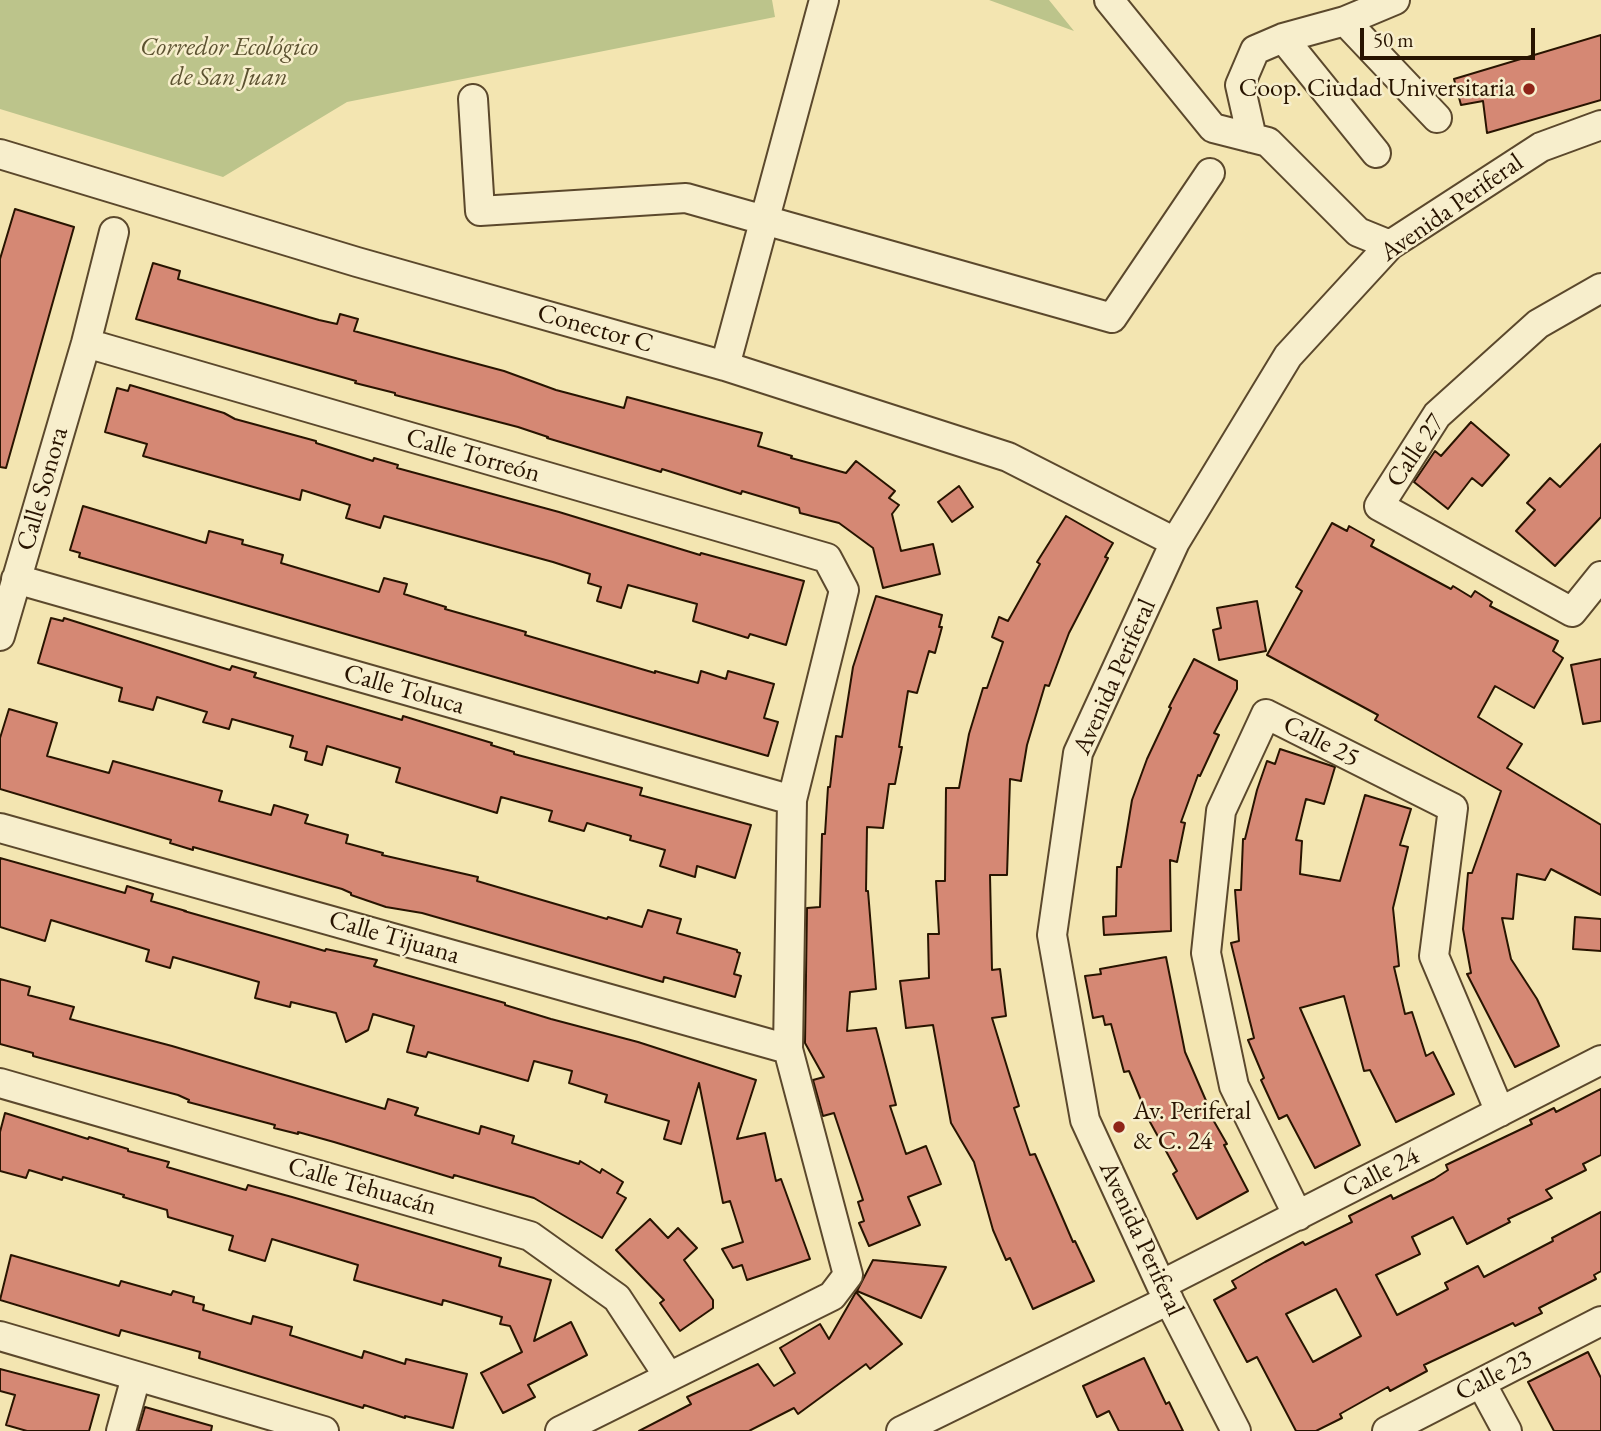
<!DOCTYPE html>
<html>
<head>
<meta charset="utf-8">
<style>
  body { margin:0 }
  #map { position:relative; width:1601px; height:1431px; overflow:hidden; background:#f3e5b1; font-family:"EB Garamond",serif }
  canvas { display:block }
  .scale { position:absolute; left:1360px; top:28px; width:175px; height:32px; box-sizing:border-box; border:4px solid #281400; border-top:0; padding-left:9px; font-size:21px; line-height:24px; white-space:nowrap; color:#281400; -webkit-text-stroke:5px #f7eecc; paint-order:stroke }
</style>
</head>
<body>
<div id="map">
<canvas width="1601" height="1431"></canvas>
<div class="scale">50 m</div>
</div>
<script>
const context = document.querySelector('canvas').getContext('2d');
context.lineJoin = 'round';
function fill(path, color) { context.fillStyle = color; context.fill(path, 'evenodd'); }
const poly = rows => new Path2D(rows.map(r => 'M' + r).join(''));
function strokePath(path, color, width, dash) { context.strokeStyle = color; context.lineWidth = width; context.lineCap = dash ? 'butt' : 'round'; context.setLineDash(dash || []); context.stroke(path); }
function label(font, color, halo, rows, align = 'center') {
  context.font = font + ' "EB Garamond",serif'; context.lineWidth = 5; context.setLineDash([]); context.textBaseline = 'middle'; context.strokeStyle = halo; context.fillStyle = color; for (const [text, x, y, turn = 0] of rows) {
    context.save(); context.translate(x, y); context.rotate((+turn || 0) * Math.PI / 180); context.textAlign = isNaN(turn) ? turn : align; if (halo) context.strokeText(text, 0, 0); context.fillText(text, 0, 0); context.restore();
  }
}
const green = poly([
  [0,0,772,0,775,17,347,102,223,177,0,109],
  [989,0,1049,0,1074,31]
]);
const building = poly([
  [1601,35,1601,100,1487,133,1483,101,1461,105,1454,79,1601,35],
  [15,209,74,227,6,468,0,467,0,259,15,209],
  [153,263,180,271,178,279,319,320,337,324,340,314,358,319,354,331,504,371,556,390,624,408,627,397,762,433,758,446,792,456,791,458,846,473,856,461,895,491,889,498,899,505,892,514,901,551,933,544,940,574,883,588,873,548,839,523,800,513,799,508,742,491,741,494,662,469,661,472,547,438,548,437,518,427,395,395,395,393,355,383,356,381,136,319,153,263],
  [130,385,224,413,235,419,316,441,316,443,373,461,374,458,398,465,397,468,559,512,700,555,701,553,804,581,786,645,750,634,748,638,693,621,697,604,628,585,621,608,597,601,601,587,588,583,590,574,553,562,384,516,380,528,346,518,350,505,302,490,300,500,143,456,147,444,105,432,117,388,128,391,130,385],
  [1471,422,1509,455,1482,486,1472,478,1448,509,1414,482,1435,451,1441,456,1471,422],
  [1601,444,1601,517,1555,566,1516,531,1535,510,1527,503,1550,478,1560,487,1601,444],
  [959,486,973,507,952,522,938,502,959,486],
  [83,506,206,543,209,531,243,540,242,544,283,555,281,563,379,592,384,578,407,584,404,594,446,607,445,609,526,632,525,635,655,673,655,671,698,683,701,671,726,679,728,671,774,684,764,718,778,722,768,756,79,557,80,553,70,550,83,506],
  [1066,516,1113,543,1105,557,1108,558,1069,633,1049,686,1045,685,1027,745,1021,781,1010,779,1007,875,990,875,992,970,1000,969,1006,1016,992,1018,1019,1106,1014,1108,1030,1155,1035,1154,1073,1242,1075,1241,1094,1281,1033,1309,1010,1258,1006,1260,993,1230,974,1162,951,1123,933,1025,906,1028,900,981,929,978,928,934,939,934,936,881,945,881,946,788,959,788,969,734,983,688,987,688,1003,642,992,637,999,617,1008,621,1040,564,1037,562,1066,516],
  [1332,523,1347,531,1349,526,1374,540,1371,546,1451,589,1453,586,1471,597,1475,591,1492,602,1490,606,1558,641,1553,651,1563,658,1534,708,1495,686,1478,717,1522,744,1507,768,1601,825,1601,895,1551,869,1545,880,1517,874,1513,919,1502,918,1511,959,1537,999,1559,1046,1515,1067,1467,974,1471,973,1463,929,1468,873,1472,873,1501,791,1375,720,1378,715,1267,655,1302,591,1296,587,1332,523],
  [876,596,942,615,939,627,942,627,935,653,929,651,917,693,908,691,899,747,902,747,895,784,889,784,883,828,867,827,866,891,868,891,876,989,850,992,847,1031,876,1028,896,1105,890,1106,906,1154,926,1146,941,1184,908,1197,920,1225,869,1246,859,1223,864,1221,858,1202,863,1200,834,1113,823,1116,813,1080,824,1077,805,1043,807,908,820,907,822,834,825,834,828,787,830,787,836,736,842,737,853,667,876,596],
  [1257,601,1266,651,1219,660,1213,630,1221,628,1217,608,1257,601],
  [51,618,63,621,64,618,220,667,230,670,232,666,256,673,254,677,402,720,403,716,429,724,492,743,491,745,514,752,514,754,642,788,640,795,751,825,735,878,697,866,695,877,660,866,665,850,630,840,631,836,587,823,584,831,549,821,552,811,501,797,497,813,396,782,400,768,327,746,322,765,305,760,307,752,290,747,293,736,232,719,229,729,203,722,207,712,157,697,153,710,119,701,122,688,38,663,51,618],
  [1194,659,1237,681,1237,689,1214,733,1219,735,1200,776,1198,775,1181,822,1185,823,1177,862,1170,860,1171,931,1104,935,1103,917,1116,916,1117,867,1121,867,1132,800,1147,759,1171,708,1169,707,1194,659],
  [1601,659,1601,721,1583,724,1571,665,1601,659],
  [9,709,57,723,47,756,109,773,113,761,222,791,219,801,271,815,274,805,308,815,305,823,348,835,346,843,383,853,382,855,478,877,477,881,607,919,608,917,642,927,648,910,681,919,677,933,737,950,737,952,740,953,734,974,741,976,735,997,664,977,663,982,422,913,386,907,351,895,351,893,342,889,193,847,193,850,170,843,171,840,0,789,0,738,9,709],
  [1280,749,1335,767,1324,804,1306,799,1296,840,1302,841,1300,874,1340,881,1365,795,1411,809,1400,845,1408,847,1393,908,1399,966,1394,967,1405,1014,1412,1012,1426,1056,1433,1052,1454,1094,1396,1122,1370,1070,1364,1071,1344,996,1300,1008,1360,1145,1315,1168,1287,1115,1279,1119,1261,1080,1264,1078,1248,1040,1254,1038,1231,943,1239,941,1235,890,1241,890,1243,839,1245,839,1257,790,1267,761,1275,764,1280,749],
  [0,858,125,893,127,886,153,894,151,901,186,911,184,911,325,951,326,949,377,960,374,966,505,1003,505,1005,551,1019,638,1042,756,1080,737,1139,765,1133,776,1181,781,1179,810,1259,747,1280,742,1265,733,1268,722,1249,743,1242,730,1201,723,1203,699,1083,681,1144,664,1139,669,1121,605,1102,607,1095,569,1083,572,1071,534,1061,528,1081,428,1052,426,1057,407,1052,414,1026,373,1014,368,1030,346,1042,336,1013,291,1002,290,1007,255,998,259,982,173,957,170,968,146,961,149,950,51,920,45,941,0,927,0,858],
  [1575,917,1601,919,1601,951,1573,949,1575,917],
  [1166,957,1185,1052,1207,1103,1204,1104,1227,1144,1224,1145,1248,1191,1197,1219,1173,1174,1177,1171,1150,1122,1129,1071,1124,1072,1111,1024,1105,1025,1103,1016,1093,1018,1085,976,1101,974,1100,969,1166,957],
  [0,979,30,987,28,995,74,1007,70,1019,172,1046,385,1109,388,1099,418,1108,415,1115,479,1134,481,1126,514,1136,512,1143,579,1164,580,1161,600,1173,602,1169,623,1182,617,1193,626,1198,602,1238,534,1198,454,1175,453,1178,334,1142,298,1132,298,1134,274,1128,275,1125,188,1102,189,1100,178,1095,33,1056,33,1053,0,1044,0,979],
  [1601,1089,1601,1155,1583,1164,1586,1170,1546,1190,1552,1198,1508,1219,1510,1222,1467,1244,1453,1217,1412,1237,1420,1254,1376,1275,1397,1315,1448,1289,1445,1283,1478,1266,1484,1277,1553,1241,1552,1238,1601,1212,1601,1271,1594,1275,1596,1279,1539,1308,1542,1313,1515,1326,1513,1323,1424,1365,1427,1371,1390,1391,1388,1387,1340,1414,1342,1418,1316,1431,1296,1431,1257,1357,1247,1362,1214,1300,1236,1288,1232,1281,1265,1262,1303,1242,1305,1245,1352,1222,1349,1216,1391,1195,1393,1199,1434,1179,1448,1170,1446,1165,1532,1124,1530,1120,1554,1108,1556,1112,1601,1089],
  [1336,1289,1361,1336,1313,1362,1286,1314,1336,1289],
  [5,1113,88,1139,89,1137,128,1149,128,1151,169,1162,167,1167,205,1178,246,1190,248,1185,292,1197,501,1258,499,1266,551,1280,534,1341,571,1322,587,1355,528,1385,535,1397,503,1413,481,1373,522,1352,510,1326,500,1324,502,1317,443,1300,442,1305,354,1280,358,1265,272,1239,265,1261,229,1250,233,1236,168,1217,167,1210,123,1197,124,1195,63,1177,62,1180,29,1170,26,1178,0,1171,0,1132,5,1113],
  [650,1219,668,1238,678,1228,697,1248,684,1260,713,1300,713,1308,680,1331,660,1303,664,1300,616,1250,650,1219],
  [11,1255,119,1286,121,1281,171,1295,173,1291,194,1297,193,1302,204,1305,203,1310,251,1324,253,1316,292,1327,290,1335,362,1358,364,1351,405,1364,406,1359,467,1374,453,1428,405,1416,405,1418,364,1405,363,1408,199,1358,200,1352,121,1330,119,1336,0,1300,11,1255],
  [873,1260,946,1267,921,1318,857,1291,873,1260],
  [856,1292,902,1344,870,1369,866,1364,798,1414,794,1408,749,1431,639,1431,691,1404,687,1397,758,1364,774,1386,795,1373,780,1348,820,1324,829,1339,856,1292],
  [1588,1352,1601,1378,1601,1431,1554,1431,1528,1382,1588,1352],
  [1144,1358,1166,1404,1169,1402,1183,1431,1119,1431,1109,1411,1097,1417,1083,1386,1144,1358],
  [0,1369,99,1395,89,1431,27,1431,6,1425,15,1395,0,1391,0,1369],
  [145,1407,212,1426,211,1431,138,1431,145,1407]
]);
const minor = poly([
  [1109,0,1213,128,1268,142,1358,232,1390,245],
  [1345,21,1437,118],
  [1283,38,1376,153],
  [473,99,480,211,686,198,1112,318,1210,173],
  [1252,138,1240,85,1255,50,1283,38,1345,21,1395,0],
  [0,154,357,262,725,366,1008,457,1175,542],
  [1601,288,1538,324,1437,415,1379,506,1572,612,1601,576],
  [86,343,827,558,844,590,792,800,788,1049,848,1275,832,1296,560,1431],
  [725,366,824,0],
  [16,579,792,800],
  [0,636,86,343,114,232],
  [0,828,788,1049],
  [0,1083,530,1236,617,1298,669,1377],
  [1298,1216,1234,1086,1206,953,1221,811,1266,714,1453,808,1434,956,1500,1112],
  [1161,1285,1601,1060],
  [0,1336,324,1431],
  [1481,1383,1507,1431],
  [121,1431,136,1377],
  [901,1431,1169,1300],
  [1236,1431,1161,1285,1085,1120,1052,935,1078,753,1175,542,1288,356,1390,245,1541,147,1601,125],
  [1387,1431,1601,1321]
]);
const markers = [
  [1529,89,7,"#8f2418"],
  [1119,1127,7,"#8f2418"]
];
const parkNames = [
  ["Corredor Ecológico",229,48],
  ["de San Juan",229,78]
];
const poiNames = [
  ["Coop. Ciudad Universitaria",1515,89],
  ["Av. Periferal",1133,1112,"left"],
  ["& C. 24",1133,1142,"left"]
];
const streetNames = [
  ["Avenida Periferal",1452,208,-35],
  ["Conector C",595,329,16],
  ["Calle 27",1416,451,-56],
  ["Calle Torreón",473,456,16],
  ["Calle Sonora",43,489,-74],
  ["Avenida Periferal",1115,677,-66],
  ["Calle Toluca",404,690,16],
  ["Calle 25",1321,742,27],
  ["Calle Tijuana",394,938,16],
  ["Calle 24",1381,1173,-27],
  ["Calle Tehuacán",362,1187,16],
  ["Avenida Periferal",1141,1239,65],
  ["Calle 23",1494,1376,-27]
];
fill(green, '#bcc48b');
fill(building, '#d58874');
strokePath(building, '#281400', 2);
strokePath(minor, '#5b482c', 32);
strokePath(minor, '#f7eecc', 28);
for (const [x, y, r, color] of markers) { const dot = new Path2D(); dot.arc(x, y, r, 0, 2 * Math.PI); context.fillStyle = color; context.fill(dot); strokePath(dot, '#f7eecc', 2.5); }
label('italic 26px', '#5c5231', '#f7eecc', parkNames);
label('26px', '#281400', '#f7eecc', poiNames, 'right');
label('26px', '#281400', '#f7eecc', streetNames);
</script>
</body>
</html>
